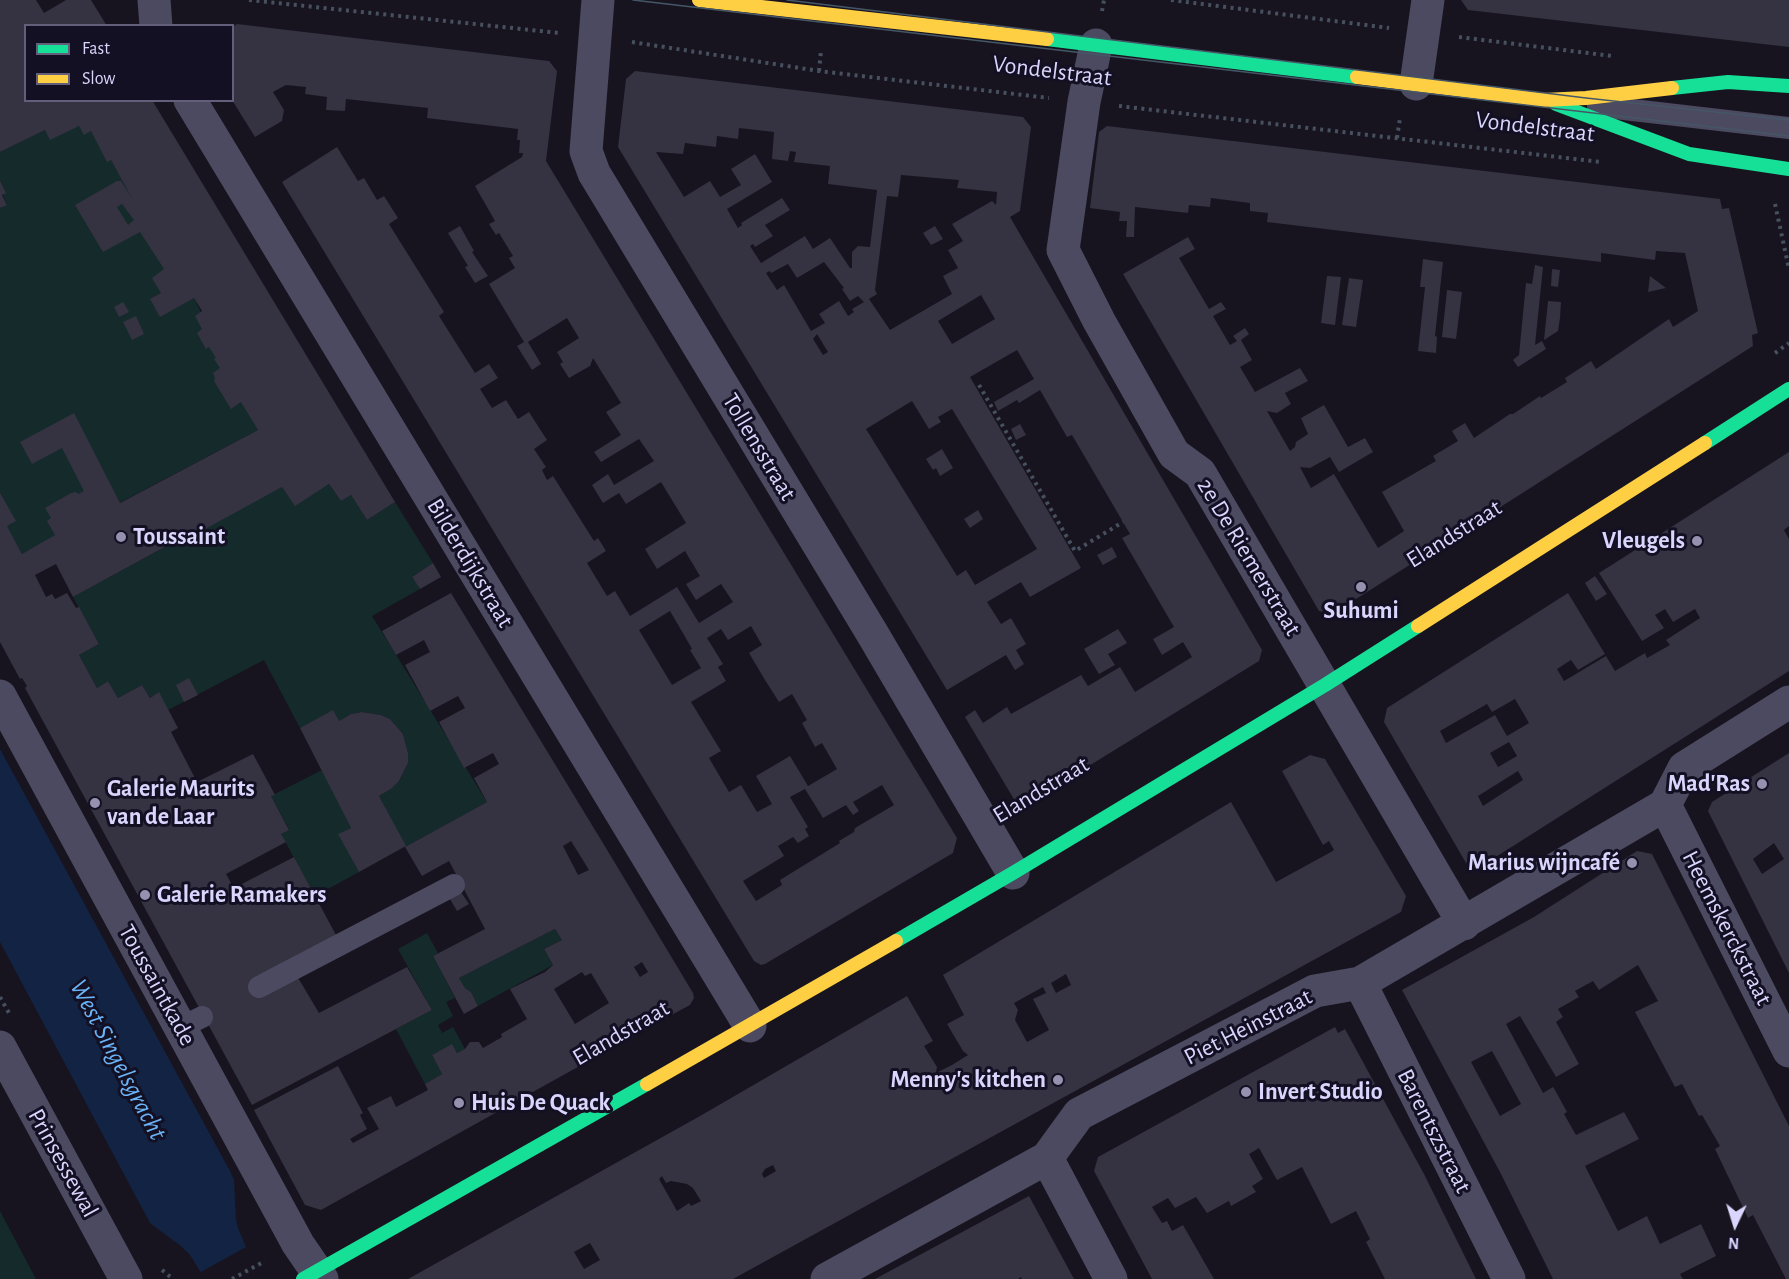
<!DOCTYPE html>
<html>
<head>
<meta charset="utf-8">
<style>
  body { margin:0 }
  #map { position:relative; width:1789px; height:1279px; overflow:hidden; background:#17141f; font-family:"Alegreya Sans",sans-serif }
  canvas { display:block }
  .legend { position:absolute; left:24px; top:24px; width:210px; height:78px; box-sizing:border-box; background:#141024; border:2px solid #635f7a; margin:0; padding:8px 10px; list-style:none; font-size:18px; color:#dad5fc }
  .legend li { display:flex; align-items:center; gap:12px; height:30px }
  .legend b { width:30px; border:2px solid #635f7a }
  .north { position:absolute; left:1705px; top:1195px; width:60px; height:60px; -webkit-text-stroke:4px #141024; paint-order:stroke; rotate:184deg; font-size:16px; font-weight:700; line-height:24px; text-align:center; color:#dad5fc }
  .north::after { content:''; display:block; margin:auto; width:21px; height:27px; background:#dad5fc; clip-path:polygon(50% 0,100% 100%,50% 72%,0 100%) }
</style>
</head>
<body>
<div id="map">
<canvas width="1789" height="1279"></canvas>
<ul class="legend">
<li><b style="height:8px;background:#16e098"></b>Fast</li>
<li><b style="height:8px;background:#ffcf43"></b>Slow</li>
</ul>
<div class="north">N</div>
</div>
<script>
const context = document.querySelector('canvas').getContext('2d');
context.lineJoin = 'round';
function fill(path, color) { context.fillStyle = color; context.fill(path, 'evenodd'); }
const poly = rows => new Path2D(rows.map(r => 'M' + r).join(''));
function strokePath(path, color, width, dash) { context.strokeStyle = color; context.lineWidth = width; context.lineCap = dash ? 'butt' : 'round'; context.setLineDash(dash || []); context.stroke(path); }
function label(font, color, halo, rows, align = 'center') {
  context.font = font + ' "Alegreya Sans",sans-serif'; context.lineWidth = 6; context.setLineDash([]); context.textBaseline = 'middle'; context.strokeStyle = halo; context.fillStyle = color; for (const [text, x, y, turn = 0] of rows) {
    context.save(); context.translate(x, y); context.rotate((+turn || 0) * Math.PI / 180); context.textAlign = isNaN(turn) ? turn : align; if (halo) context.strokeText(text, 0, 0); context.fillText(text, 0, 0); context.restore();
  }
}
const green = poly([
  [79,126,91,131,111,160,194,298,258,430,22,554,0,514,0,208,7,204,0,189,0,152,45,130],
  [329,484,341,501,351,495,367,520,395,502,433,563,412,577,420,589,372,616,487,802,405,847,379,796,391,789,399,781,408,763,408,753,403,734,390,719,381,715,362,712,351,714,339,721,300,728,264,660,168,710,159,693,150,698,142,685,118,698,108,681,97,688,79,655,99,644,73,597,172,543,282,487,295,505],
  [322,770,351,828,339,834,359,872,315,896,281,834,289,829,271,796],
  [555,929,562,940,544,949,553,965,478,1006,471,992,465,988,459,978],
  [427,933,438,953,433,956,455,998,446,1002,453,1016,438,1025,442,1033,453,1027,465,1049,457,1053,452,1045,432,1055,442,1074,425,1084,396,1029,432,1010,398,949],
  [0,1211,36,1279,0,1279]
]);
const water = poly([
  [0,749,230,1171,234,1180,236,1219,238,1228,246,1247,264,1279,205,1279,190,1255,182,1247,150,1223,0,942]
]);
const pier = poly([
  [246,1247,264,1279,205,1279,201,1272]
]);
const building = poly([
  [0,0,36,0,44,13,66,0,91,0,107,26,26,26,26,100,152,100,395,502,367,520,351,495,341,501,329,484,295,506,282,487,174,546,172,543,73,597,56,564,35,575,46,597,52,594,55,599,67,593,76,608,79,607,99,644,79,655,97,688,108,681,118,698,142,685,150,698,159,692,178,728,171,732,197,782,253,754,275,795,271,796,289,830,281,834,286,842,226,874,234,888,294,857,336,935,297,976,319,1013,407,967,432,1010,252,1105,25,688,27,686,22,678,20,679,0,642,0,493,16,521,7,526,22,554,55,535,47,521,51,518,45,508,71,493,76,492,78,494,84,491,62,448,32,464,20,442,74,413,120,503,258,430,241,402,231,409,214,381,215,378,213,373,220,368,214,359,216,358,209,347,206,349,197,333,202,329,195,316,202,311,194,298,160,317,150,299,161,293,152,278,164,269,140,232,103,252,75,205,117,181,121,181,132,198,111,160,107,162,91,131,84,135,79,126,50,140,45,130,0,152],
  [122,204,134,220,128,225,117,207],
  [1461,0,1789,0,1789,47,1468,10],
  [237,24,549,61,557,71,546,161,957,838,953,853,765,964,761,965,754,961,282,182,337,147,358,181,364,178,377,200,384,196,398,218,389,224,444,312,439,316,475,373,489,364,498,378,480,389,492,408,506,400,518,419,529,412,547,440,534,449,546,467,542,470,547,480,553,476,594,541,598,538,606,551,587,563,607,596,615,591,630,616,677,587,699,623,733,602,721,584,696,600,686,584,700,576,685,551,657,569,645,549,686,523,661,482,626,504,619,493,603,503,592,485,608,474,614,485,654,461,639,439,601,462,594,452,621,435,606,412,621,403,606,379,593,358,590,366,569,378,560,364,563,362,557,352,579,338,567,318,528,342,541,364,532,370,517,346,524,342,489,284,515,268,509,258,513,256,499,233,496,235,489,224,495,221,475,186,522,157,523,153,519,153,520,140,517,140,518,129,427,118,428,108,346,99,345,111,326,110,327,97,305,94,306,87,286,85,273,92,284,110,282,121,255,137,232,100,232,27],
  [670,611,691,647,692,649,690,650,701,668,672,685,639,630],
  [751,626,762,645,749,653,765,680,779,702,792,694,807,720,802,723,815,747,822,743,837,769,808,786,790,756,756,776,772,804,757,812,741,785,729,792,709,758,721,751,691,702,726,681,718,667,723,664,707,638,721,629,728,640],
  [882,785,894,805,855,828,854,832,839,841,840,843,780,880,782,885,756,901,743,881,784,856,778,846,793,837,798,843,809,836,805,829,808,827,790,797,805,789,823,818,846,805,853,815,859,811,853,802],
  [635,71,1023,117,1031,127,1020,211,1010,217,1262,650,1259,661,1032,801,1026,804,1015,801,965,717,975,710,983,723,1007,707,1011,714,1081,675,1088,686,1120,667,1135,692,1192,657,1183,642,1162,655,1153,639,1174,627,1122,538,1130,534,1072,435,1067,437,1040,390,1019,403,1017,400,998,411,994,402,1034,379,1017,350,970,377,1081,568,1030,597,1021,582,987,602,1001,624,1011,618,1026,644,1016,650,1024,664,1015,670,1006,655,947,690,618,147,626,79],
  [739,128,774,132,772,159,788,161,790,151,796,152,794,162,830,166,828,184,877,190,870,247,858,246,852,252,852,268,850,268,830,238,813,249,805,236,761,263,750,246,753,244,755,247,773,236,765,225,790,210,782,198,741,223,742,225,738,228,727,209,772,182,755,154,731,169,741,185,720,197,710,181,684,197,656,152,683,154,685,143,716,147,717,136,738,139],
  [901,175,959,180,957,188,997,192,996,205,992,201,952,224,963,241,948,250,958,268,943,276,952,294,890,330,869,299,877,294,875,290,887,196,898,197],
  [824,262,844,288,842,289,850,301,858,296,864,302,852,309,854,312,848,316,839,301,819,314,825,323,811,331,784,285,777,290,766,273,770,271,771,273,788,264,797,278],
  [981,295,995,319,952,344,938,321],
  [817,334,828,352,823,355,813,339],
  [912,401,929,429,941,422,938,417,952,409,1037,549,975,585,966,570,957,576,866,429],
  [1107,126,1720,199,1722,209,1729,208,1758,333,1752,335,1753,346,1364,594,1332,614,1319,611,1123,274,1188,237,1195,249,1179,258,1209,309,1221,302,1226,309,1213,316,1230,345,1237,341,1233,336,1245,328,1249,334,1241,340,1252,360,1240,367,1255,392,1300,368,1308,381,1285,393,1291,404,1277,413,1267,411,1290,451,1295,447,1296,442,1308,434,1301,418,1324,405,1348,447,1365,438,1373,452,1339,472,1330,457,1310,468,1300,467,1311,488,1334,474,1378,548,1404,531,1382,492,1436,461,1433,456,1458,441,1452,431,1465,423,1474,438,1510,414,1513,414,1540,396,1541,398,1567,382,1565,378,1591,361,1596,369,1669,319,1673,327,1698,311,1685,253,1656,251,1655,260,1601,253,1601,262,1500,250,1267,222,1268,213,1250,211,1250,203,1211,198,1210,207,1189,205,1188,213,1135,207,1134,237,1126,237,1127,221,1119,221,1120,212,1090,208,1099,132],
  [0,181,6,193,2,195,7,205,0,208],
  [460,226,474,251,472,252,488,276,475,283,465,267,468,266,448,233],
  [935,226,943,239,931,245,923,233],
  [1423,259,1443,262,1435,336,1437,337,1436,353,1418,351,1425,287,1420,287],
  [1535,265,1543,267,1535,345,1542,341,1546,349,1518,367,1513,360,1519,355,1526,283,1532,284],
  [1552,269,1560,270,1558,287,1551,286],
  [1327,276,1341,277,1335,325,1321,323],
  [1650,276,1666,288,1648,292],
  [1349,278,1363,280,1356,327,1342,325],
  [1447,290,1462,292,1456,339,1442,337],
  [1548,301,1561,302,1560,318,1558,331,1544,340],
  [123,302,129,312,119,317,114,307],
  [136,316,144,334,132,340,123,322],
  [1020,424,1026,435,1016,440,1011,429],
  [942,449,953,468,940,476,936,468,933,470,926,459],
  [1789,452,1789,526,1784,530,1789,539,1789,671,1480,867,1466,863,1384,722,1387,708,1568,593,1605,654,1578,670,1571,660,1557,669,1564,681,1606,656,1615,671,1645,653,1647,658,1670,645,1666,640,1700,618,1695,609,1673,622,1665,609,1655,615,1664,628,1642,641,1599,573],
  [1515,699,1529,723,1507,736,1495,715,1446,743,1440,731,1487,704,1492,712],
  [1509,742,1517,756,1498,767,1490,753],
  [1518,771,1523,780,1483,806,1478,796],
  [978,510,983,519,970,528,964,519],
  [1112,547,1117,557,1103,565,1097,555],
  [433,563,441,577,420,589,412,577],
  [1595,576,1607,594,1596,601,1585,583],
  [451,593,612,858,693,993,694,998,690,1005,664,1019,321,1210,305,1205,254,1110,338,1066,363,1113,360,1115,367,1129,350,1139,353,1143,379,1129,367,1108,391,1096,396,1107,428,1090,425,1084,442,1074,432,1055,452,1044,457,1053,465,1049,470,1042,479,1042,483,1048,502,1037,501,1034,527,1019,510,989,545,972,553,965,544,949,562,940,555,929,459,978,465,988,471,992,478,1006,464,1014,433,956,485,929,449,861,422,876,405,847,487,802,474,778,499,764,493,753,464,768,439,722,465,708,458,696,430,711,405,665,430,652,424,640,396,655,382,631],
  [571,841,589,870,578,875,563,846],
  [642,962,648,972,640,977,634,967],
  [582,972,585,976,591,973,609,1003,575,1024,554,989],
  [1118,629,1127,643,1108,654,1115,665,1099,674,1084,649],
  [189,678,198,695,184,702,176,685],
  [333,710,339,721,351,714,362,712,381,715,390,719,403,734,408,753,408,763,399,781,391,789,379,796,406,846,359,872,338,834,351,828,300,728],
  [1789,753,1789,973,1708,811,1712,802],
  [1774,843,1784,859,1762,874,1753,859],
  [1310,755,1325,759,1406,896,1401,912,733,1279,408,1279,700,1116,907,996,933,1041,924,1046,937,1067,936,1073,952,1065,968,1055,963,1051,947,1024,964,1015,943,975,1231,802,1276,882,1331,852,1334,850,1329,841,1323,845,1282,771],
  [1066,974,1071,985,1056,993,1051,983],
  [1043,987,1046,993,1033,999,1049,1030,1027,1042,1015,1020,1018,1010,1014,1003],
  [773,1165,776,1171,764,1178,762,1174,765,1169],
  [662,1176,666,1183,671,1181,687,1184,693,1188,701,1201,691,1206,689,1203,677,1211,659,1179],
  [590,1243,600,1260,584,1269,574,1252],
  [1637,851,1652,854,1789,1126,1789,1279,1786,1279,1753,1215,1748,1218,1715,1149,1720,1146,1702,1115,1699,1116,1682,1084,1675,1087,1635,1012,1658,1001,1638,965,1599,990,1593,981,1575,991,1579,997,1558,1009,1563,1017,1556,1022,1579,1064,1556,1077,1520,1016,1506,1024,1543,1093,1553,1087,1555,1090,1567,1112,1564,1114,1576,1135,1624,1112,1639,1139,1585,1166,1618,1231,1647,1216,1660,1244,1701,1224,1716,1256,1680,1274,1683,1279,1553,1279,1501,1174,1402,990,1534,917],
  [1492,1051,1521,1104,1500,1116,1471,1062],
  [461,892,469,904,457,911,450,899],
  [1335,1027,1338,1033,1345,1029,1424,1174,1476,1279,1385,1279,1366,1242,1370,1239,1356,1211,1331,1224,1302,1167,1277,1180,1259,1148,1249,1154,1263,1179,1252,1186,1256,1192,1231,1206,1229,1201,1207,1213,1196,1197,1175,1208,1168,1198,1152,1207,1162,1223,1167,1221,1172,1231,1183,1225,1214,1279,1152,1279,1094,1171,1098,1157],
  [1029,1196,1074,1279,1022,1279,1021,1277,1018,1279,875,1279]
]);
const path = poly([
  [249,0,559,33],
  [1171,0,1389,28],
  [1102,11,1104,0],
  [1459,37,1612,56],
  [632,42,819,71,1049,98],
  [819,71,821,51],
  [1119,106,1601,162],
  [1397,138,1400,118],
  [1775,204,1789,269],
  [1775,353,1789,343],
  [979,385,1075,551,1123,522],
  [0,997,9,1013],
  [162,1270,173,1279],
  [232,1279,265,1261]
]);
const lane = poly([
  [1598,106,1789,128],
  [259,987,454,885],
  [180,1028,202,1017]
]);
const street = poly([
  [154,0,156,26],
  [598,0,586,151,594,173,872,633,1013,873],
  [1096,45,1084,102,1063,250,1099,321,1174,454,1200,473,1464,924],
  [1416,84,1428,0],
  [190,100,750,1026],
  [0,696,298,1244,322,1279],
  [1665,805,1789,1051],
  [1360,983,1509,1279],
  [0,1047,126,1279],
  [1047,1158,1111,1279],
  [827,1279,1047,1158,1079,1114,1315,991,1360,983,1665,805,1684,768,1789,702]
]);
const fast = poly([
  [1047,39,1357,77],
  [1672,88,1728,82,1789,86],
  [1556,104,1689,154,1789,169],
  [1705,443,1789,389],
  [896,941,1013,873,1325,685,1418,626],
  [303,1279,647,1084]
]);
const slow = poly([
  [699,0,1047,39],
  [1357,77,1543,100,1586,98,1672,88],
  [1418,626,1705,443],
  [647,1084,896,941]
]);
const tram = poly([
  [633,0,1789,136],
  [787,0,1586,98,1789,120]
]);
const markers = [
  [121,537,6,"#9691af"],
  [1697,541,6,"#9691af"],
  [1361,587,6,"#9691af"],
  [1762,784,6,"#9691af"],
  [95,803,6,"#9691af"],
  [1632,863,6,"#9691af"],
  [145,895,6,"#9691af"],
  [1058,1080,6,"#9691af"],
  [1246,1092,6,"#9691af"],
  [459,1103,6,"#9691af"]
];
const streetNames = [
  ["Vondelstraat",1052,71,7],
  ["Vondelstraat",1535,127,7],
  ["Tollensstraat",759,447,59],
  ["Elandstraat",1454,534,-32],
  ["2e De Riemerstraat",1249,557,59],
  ["Bilderdijkstraat",470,563,59],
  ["Elandstraat",1041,790,-31],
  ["Heemskerckstraat",1727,928,63],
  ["Toussaintkade",157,985,61],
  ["Piet Heinstraat",1248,1027,-27],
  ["Elandstraat",621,1033,-30],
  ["Barentszstraat",1434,1131,63],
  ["Prinsessewal",63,1163,61]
];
const poiNames = [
  ["Toussaint",133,537],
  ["Vleugels",1685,541,"right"],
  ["Suhumi",1361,611,"center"],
  ["Mad'Ras",1750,784,"right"],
  ["Galerie Maurits",107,789],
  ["van de Laar",107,817],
  ["Marius wijncafé",1620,863,"right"],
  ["Galerie Ramakers",157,895],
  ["Menny's kitchen",1046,1080,"right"],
  ["Invert Studio",1258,1092],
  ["Huis De Quack",471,1103]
];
const waterNames = [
  ["West Singelsgracht",118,1060,62]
];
fill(green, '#142a2b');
fill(water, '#122343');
fill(pier, '#17141f');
fill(building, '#353241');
strokePath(path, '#46505e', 4, [3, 4.5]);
strokePath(lane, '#4b4a60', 22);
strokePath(street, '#4b4a60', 33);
strokePath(fast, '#16e098', 14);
strokePath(slow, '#ffcf43', 14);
strokePath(tram, '#455767', 1.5);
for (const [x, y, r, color] of markers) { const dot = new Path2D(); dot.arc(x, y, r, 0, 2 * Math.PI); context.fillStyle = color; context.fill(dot); strokePath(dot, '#141024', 2); }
label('24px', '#dad5fc', '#141024', streetNames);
label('bold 24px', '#dad5fc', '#141024', poiNames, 'left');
label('italic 26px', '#6ab3f6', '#141024', waterNames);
</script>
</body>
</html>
